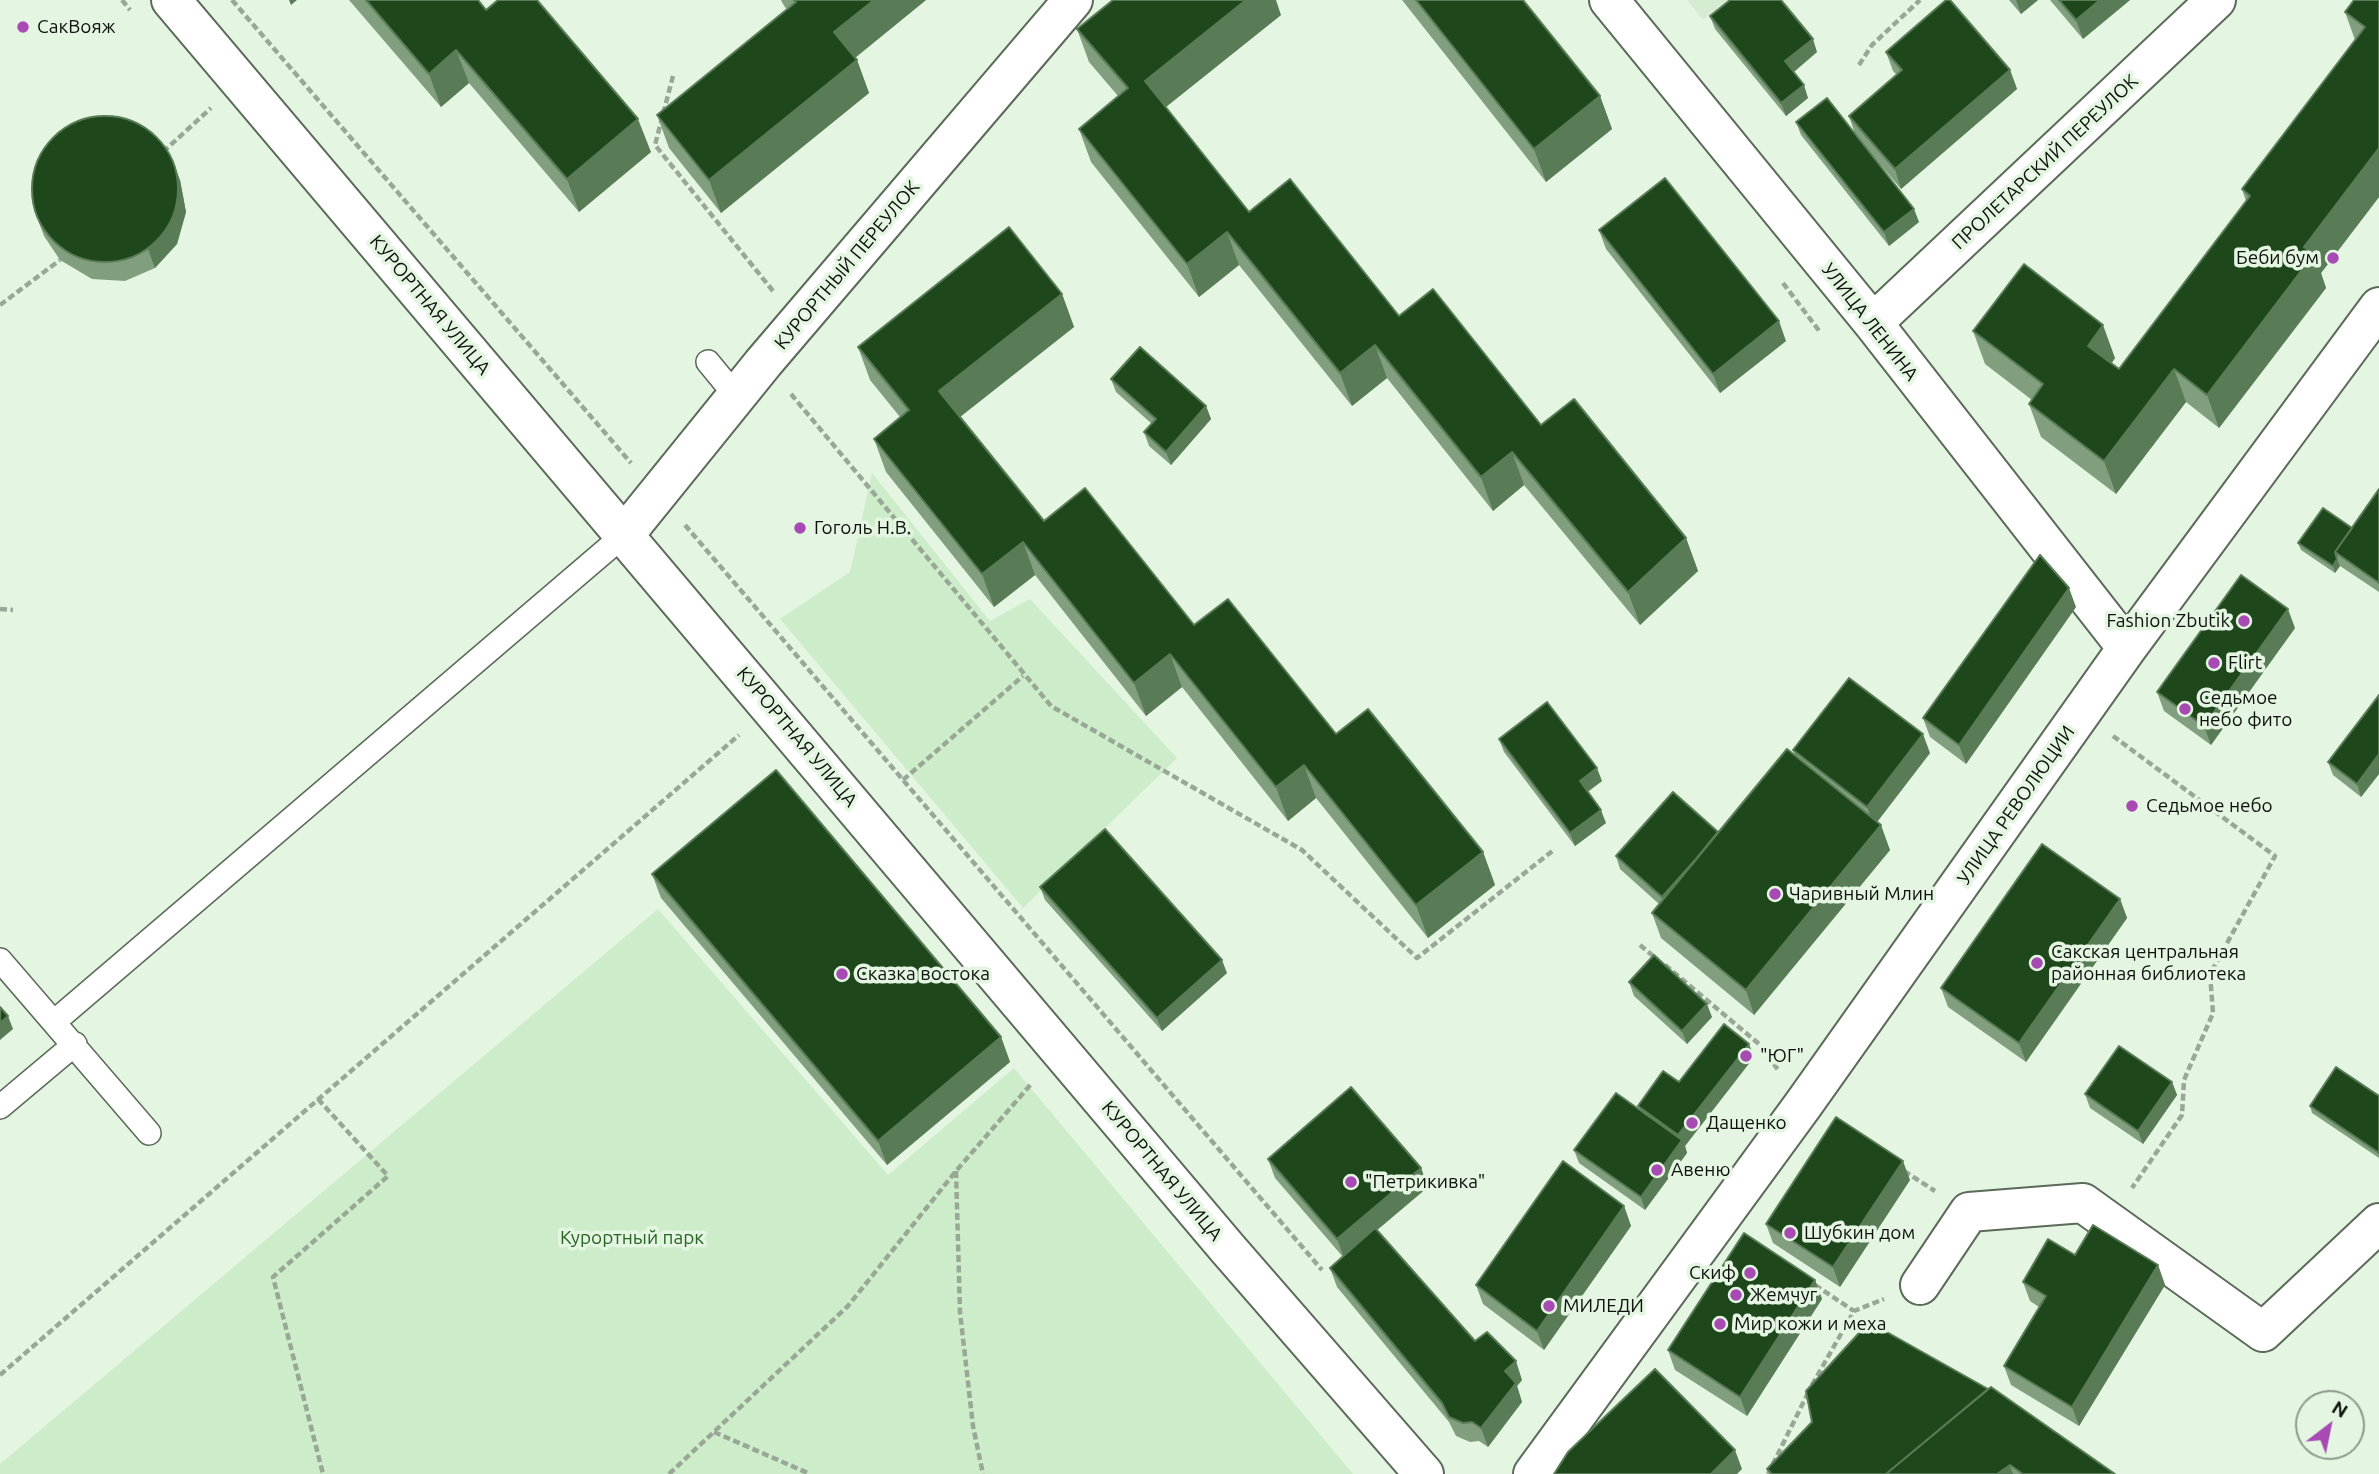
<!DOCTYPE html>
<html>
<head>
<meta charset="utf-8">
<style>
  body { margin:0 }
  #map { position:relative; width:2379px; height:1474px; overflow:hidden; background:#e4f6e2; font-family:Ubuntu,sans-serif }
  canvas { display:block }
  .north { position:absolute; left:2295px; top:1390px; width:70px; height:70px; box-sizing:border-box; background:#e4f6e2; border:2px solid #8e9b8c; border-radius:50%; rotate:32deg; font-size:19px; font-weight:700; line-height:28px; text-align:center; color:#0d130c }
  .north::after { content:''; display:block; margin:auto; width:24px; height:32px; background:#a74ab4; clip-path:polygon(50% 0,100% 100%,50% 72%,0 100%) }
</style>
</head>
<body>
<div id="map">
<canvas width="2379" height="1474"></canvas>
<div class="north">N</div>
</div>
<script>
const context = document.querySelector('canvas').getContext('2d');
context.lineJoin = 'round';
function fill(path, color) { context.fillStyle = color; context.fill(path, 'evenodd'); }
const poly = rows => new Path2D(rows.map(r => 'M' + r).join(''));
function strokePath(path, color, width, dash) { context.strokeStyle = color; context.lineWidth = width; context.lineCap = dash ? 'butt' : 'round'; context.setLineDash(dash || []); context.stroke(path); }
function label(font, color, halo, rows, align = 'center') {
  context.font = font + ' Ubuntu,sans-serif'; context.lineWidth = 7; context.setLineDash([]); context.textBaseline = 'middle'; context.strokeStyle = halo; context.fillStyle = color; for (const [text, x, y, turn = 0] of rows) {
    context.save(); context.translate(x, y); context.rotate((+turn || 0) * Math.PI / 180); context.textAlign = isNaN(turn) ? turn : align; if (halo) context.strokeText(text, 0, 0); context.fillText(text, 0, 0); context.restore();
  }
}
const built = poly([
  [1687,0,1727,0,1703,20]
]);
const green = poly([
  [872,473,990,621,1030,599,1177,758,1023,908,780,619,850,572],
  [658,909,888,1175,1014,1068,1353,1474,0,1474,0,1464]
]);
const path = poly([
  [122,0,130,10],
  [232,0,631,463],
  [1859,65,1872,45,1920,0],
  [673,76,655,145,773,291],
  [163,152,211,108],
  [1783,283,1820,332],
  [0,305,60,260],
  [791,394,1051,706,1302,850,1417,958,1555,849],
  [685,525,1322,1270],
  [0,609,13,610],
  [2113,736,2275,856,2210,974,2213,1013,2184,1080,2182,1115,2132,1188],
  [903,780,1023,676],
  [1640,945,1658,960],
  [1665,965,1759,1044,1779,1071],
  [318,1099,388,1176,273,1277,323,1474],
  [956,1171,960,1312,973,1426,983,1474],
  [1904,1171,1935,1191],
  [1815,1285,1854,1311],
  [0,1375,739,735],
  [1812,1385,1854,1311,1884,1299],
  [714,1432,810,1474],
  [669,1474,848,1306,956,1171,1032,1083],
  [1768,1474,1808,1393]
]);
const lane = poly([
  [708,362,736,396],
  [0,960,149,1133],
  [54,1022,625,534],
  [0,1107,75,1044]
]);
const street = poly([
  [171,0,1228,1249,1424,1474],
  [1609,0,1873,323,2127,648],
  [1873,323,2216,0],
  [625,534,764,362,1073,0],
  [1920,1285,1969,1212,2083,1203,2263,1332,2379,1223],
  [1533,1474,1803,1105,2127,648,2379,307]
]);
const wall = poly([
  [349,0,478,0,486,10,651,152,579,212,469,83,441,107],
  [781,0,926,0,855,58,857,60,869,93,721,213,669,148,657,115,787,10,783,4],
  [1402,0,1523,0,1600,96,1612,129,1546,182],
  [2009,0,2038,0,2021,14],
  [2050,0,2130,0,2083,39],
  [2379,0,2379,197,2321,273,2326,288,2219,428,2186,402,2116,494,2041,437,2029,404,2032,400,1985,364,1973,331,2115,358,2112,363,2119,369,2246,201,2242,189,2355,40,2345,12],
  [1281,15,1166,107,1249,212,1399,316,1686,538,1698,571,1640,625,1524,485,1493,511,1387,378,1352,406,1239,265,1199,297,1091,162,1079,129,1118,96,1089,62,1077,29],
  [1710,16,1817,52,1794,72,1808,98,1786,116,1715,29],
  [1886,52,2010,70,2017,89,1901,189,1862,143,1919,222,1889,246,1801,135,1796,122,1855,134,1849,116,1897,75,1893,71],
  [180,180,186,212,177,244,155,268,125,281,92,279,60,260,44,236,37,217],
  [1599,230,1786,341,1720,393,1606,249],
  [1062,294,1074,327,960,417,1044,521,1194,625,1336,734,1483,852,1495,885,1428,938,1316,798,1288,821,1182,687,1146,716,1035,575,994,607,886,472,874,439,900,417,870,380,858,347],
  [1111,379,1206,406,1211,419,1171,465,1149,446,1144,432,1152,424,1116,392],
  [2379,488,2379,592,2340,566,2335,573,2301,550,2298,543,2352,528],
  [2076,607,1966,764,1930,737,1923,718],
  [2295,628,2211,745,2164,711,2157,692],
  [2379,695,2379,774,2361,797,2333,775,2328,762],
  [1499,739,1602,781,1588,792,1606,823,1575,846,1504,752],
  [1793,750,1930,753,1877,822,1890,850,1754,1015,1661,938,1652,913,1659,904,1620,869,1616,856,1718,832,1795,756],
  [652,874,1001,1037,1010,1062,887,1165,661,898],
  [1040,887,1227,973,1162,1031,1045,900],
  [2120,899,2127,918,2026,1062,1948,1007,1941,988],
  [1629,982,1712,1017,1687,1044,1634,996],
  [1754,1057,1685,1146,1687,1153,1645,1210,1579,1163,1574,1150,1640,1109,1638,1106],
  [2172,1082,2177,1095,2143,1144,2090,1108,2085,1094],
  [2379,1096,2379,1158,2312,1113,2310,1106],
  [1268,1159,1421,1168,1428,1187,1377,1230,1475,1341,1522,1380,1517,1386,1522,1402,1488,1447,1479,1441,1470,1442,1456,1436,1449,1422,1337,1287,1330,1268,1343,1257,1275,1178],
  [1910,1180,1840,1287,1773,1243,1766,1224],
  [1624,1206,1631,1226,1544,1350,1483,1304,1476,1285],
  [2075,1255,2158,1265,2165,1285,2079,1426,2011,1385,2004,1366,2039,1307,2030,1301,2023,1282],
  [1815,1280,1822,1299,1747,1416,1675,1370,1668,1350],
  [1812,1422,2115,1474,1769,1474,1767,1469]
]);
const shadedWall = poly([
  [289,0,297,0,291,5],
  [874,0,926,0,846,65,834,32],
  [1246,0,1276,0,1281,15,1157,114,1145,81],
  [2016,0,2038,0,2021,14],
  [2100,0,2130,0,2083,39,2076,20],
  [1813,39,1817,52,1790,75,1785,61],
  [456,50,469,83,441,107,429,74],
  [857,60,869,93,721,213,709,180],
  [2010,70,2017,89,1901,189,1895,169],
  [1804,85,1808,98,1786,116,1781,103],
  [1600,96,1612,129,1546,182,1534,149],
  [638,119,651,152,579,212,567,179],
  [2379,148,2379,197,2321,273,2326,288,2219,428,2207,395,2304,247],
  [173,161,180,180,186,212,177,244,155,268,148,249],
  [1914,209,1919,222,1889,246,1884,232],
  [1227,232,1239,265,1199,297,1187,264],
  [1062,294,1074,327,951,424,939,391],
  [1779,321,1786,341,1720,393,1713,374],
  [2103,325,2115,358,2100,379,2088,346],
  [1375,345,1387,378,1352,406,1340,373],
  [2174,369,2186,402,2116,494,2104,461],
  [1206,406,1211,419,1171,465,1166,452],
  [1512,452,1524,485,1493,511,1481,477],
  [1686,538,1698,571,1640,625,1628,592],
  [1023,542,1035,575,994,607,982,574],
  [2337,559,2340,566,2335,573,2333,566],
  [2069,588,2076,607,1966,764,1959,745],
  [2288,609,2295,628,2211,745,2204,726],
  [1170,654,1182,687,1146,716,1134,683],
  [1923,734,1930,753,1874,826,1867,807],
  [2379,754,2379,774,2361,797,2357,784],
  [1304,765,1316,798,1288,821,1276,787],
  [1597,768,1602,781,1584,794,1580,781],
  [1601,810,1606,823,1575,846,1570,833],
  [1881,825,1890,850,1754,1015,1746,990],
  [1719,833,1666,910,1662,897],
  [1483,852,1495,885,1428,938,1416,905],
  [2120,899,2127,918,2026,1062,2019,1043],
  [1222,960,1227,973,1162,1031,1157,1018],
  [1707,1004,1712,1017,1687,1044,1682,1031],
  [8,1016,13,1029,0,1040,0,1023],
  [1001,1037,1010,1062,887,1165,878,1141],
  [1749,1044,1754,1057,1685,1146,1687,1153,1645,1210,1641,1197,1681,1142,1678,1135],
  [2172,1082,2177,1095,2143,1144,2138,1131],
  [1903,1161,1910,1180,1840,1287,1833,1267],
  [1421,1168,1428,1187,1344,1258,1337,1239],
  [1624,1206,1631,1226,1544,1350,1537,1331],
  [2158,1265,2165,1285,2079,1426,2072,1407],
  [1815,1280,1822,1299,1747,1416,1740,1397],
  [1516,1361,1522,1380,1517,1386,1522,1402,1488,1447,1481,1428,1505,1371],
  [1735,1450,1742,1469,1737,1474,1711,1474],
  [2010,1465,2013,1474,1997,1474]
]);
const building = poly([
  [366,0,478,0,486,10,498,0,537,0,638,119,567,179,456,50,429,74,366,0],
  [794,0,874,0,834,32,857,60,709,180,657,115,796,2,794,0],
  [1113,0,1246,0,1145,81,1249,212,1290,179,1399,316,1433,289,1541,425,1574,399,1686,538,1628,592,1512,452,1481,477,1375,345,1340,373,1227,232,1187,264,1079,129,1128,88,1077,29,1113,0],
  [1416,0,1523,0,1600,96,1534,149,1416,0],
  [1730,0,1781,0,1813,39,1785,61,1804,85,1781,103,1710,16,1730,0],
  [1946,0,1950,0,2010,70,1895,169,1849,116,1902,70,1886,52,1946,0],
  [2059,0,2100,0,2076,20,2059,0],
  [2354,0,2379,0,2379,148,2304,247,2314,254,2207,395,2174,369,2104,461,2029,404,2043,384,1973,331,2024,264,2103,325,2088,346,2119,369,2250,196,2242,189,2365,27,2345,12,2354,0],
  [1827,98,1914,209,1884,232,1796,122,1827,98],
  '32 189a73 73 0 1 1 146 0a73 73 0 1 1-146 0Z',
  [1665,178,1779,321,1713,374,1599,230,1665,178],
  [1009,227,1062,294,939,391,1044,521,1085,488,1194,625,1228,599,1336,734,1368,709,1483,852,1416,905,1304,765,1276,787,1170,654,1134,683,1023,542,982,574,874,439,909,410,858,347,1009,227],
  [1140,347,1206,406,1166,452,1144,432,1156,419,1111,379,1140,347],
  [2379,489,2379,583,2335,552,2379,489],
  [2323,508,2352,528,2335,552,2337,559,2333,566,2298,543,2323,508],
  [2040,555,2069,588,1959,745,1923,718,2040,555],
  [2241,575,2288,609,2204,726,2157,692,2241,575],
  [1849,678,1923,734,1867,807,1793,750,1849,678],
  [2379,695,2379,754,2357,784,2328,762,2379,695],
  [1547,702,1597,768,1580,781,1601,810,1570,833,1499,739,1547,702],
  [1787,749,1881,825,1746,990,1652,913,1787,749],
  [776,770,1001,1037,878,1141,652,874,776,770],
  [1673,792,1718,832,1696,859,1662,897,1616,856,1673,792],
  [1105,829,1222,960,1157,1018,1040,887,1105,829],
  [2042,844,2120,899,2019,1043,1941,988,2042,844],
  [1654,955,1707,1004,1682,1031,1629,982,1654,955],
  [0,1007,8,1016,0,1023,0,1007],
  [1724,1024,1749,1044,1678,1135,1638,1106,1663,1071,1679,1082,1724,1024],
  [2119,1046,2172,1082,2138,1131,2085,1094,2119,1046],
  [2336,1067,2379,1096,2379,1153,2310,1106,2336,1067],
  [1351,1087,1421,1168,1337,1239,1268,1159,1351,1087],
  [1616,1093,1682,1140,1641,1197,1574,1150,1616,1093],
  [1836,1117,1903,1161,1833,1267,1766,1224,1836,1117],
  [1563,1161,1624,1206,1537,1331,1476,1285,1563,1161],
  [2093,1225,2158,1265,2072,1407,2004,1366,2046,1296,2023,1282,2048,1239,2075,1255,2093,1225],
  [1375,1228,1475,1341,1487,1332,1516,1361,1505,1371,1516,1383,1481,1428,1472,1422,1463,1423,1449,1417,1442,1403,1330,1268,1375,1228],
  [1744,1233,1815,1280,1740,1397,1668,1350,1744,1233],
  [1869,1322,1988,1389,1886,1474,1772,1474,1767,1469,1812,1422,1806,1391,1869,1322],
  [1655,1369,1735,1450,1711,1474,1554,1474,1568,1452,1655,1369],
  [1991,1387,2115,1474,2023,1474,2010,1465,1997,1474,1886,1474,1991,1387]
]);
const markers = [
  [23,27,7,"#a74ab4"],
  [2333,258,7,"#a74ab4"],
  [800,528,7,"#a74ab4"],
  [2244,621,7,"#a74ab4"],
  [2214,663,7,"#a74ab4"],
  [2185,709,7,"#a74ab4"],
  [2132,806,7,"#a74ab4"],
  [1775,894,7,"#a74ab4"],
  [2037,963,7,"#a74ab4"],
  [842,974,7,"#a74ab4"],
  [1746,1056,7,"#a74ab4"],
  [1692,1123,7,"#a74ab4"],
  [1657,1170,7,"#a74ab4"],
  [1351,1182,7,"#a74ab4"],
  [1790,1233,7,"#a74ab4"],
  [1750,1273,7,"#a74ab4"],
  [1736,1295,7,"#a74ab4"],
  [1549,1306,7,"#a74ab4"],
  [1720,1324,7,"#a74ab4"]
];
const poiNames = [
  ["СакВояж",37,27],
  ["Беби бум",2319,258,"right"],
  ["Гоголь Н.В.",814,528],
  ["Fashion Zbutik",2230,621,"right"],
  ["Flirt",2228,663],
  ["Седьмое",2199,698],
  ["небо фито",2199,720],
  ["Седьмое небо",2146,806],
  ["Чаривный Млин",1789,894],
  ["Сакская центральная",2051,952],
  ["районная библиотека",2051,974],
  ["Сказка востока",856,974],
  ["\"ЮГ\"",1760,1056],
  ["Дащенко",1706,1123],
  ["Авеню",1671,1170],
  ["\"Петрикивка\"",1365,1182],
  ["Шубкин дом",1804,1233],
  ["Скиф",1736,1273,"right"],
  ["Жемчуг",1750,1295],
  ["МИЛЕДИ",1563,1306],
  ["Мир кожи и меха",1734,1324]
];
const streetNames = [
  ["ПРОЛЕТАРСКИЙ ПЕРЕУЛОК",2045,162,-43],
  ["КУРОРТНЫЙ ПЕРЕУЛОК",847,265,-50],
  ["КУРОРТНАЯ УЛИЦА",430,305,50],
  ["УЛИЦА ЛЕНИНА",1870,322,52],
  ["КУРОРТНАЯ УЛИЦА",797,737,50],
  ["УЛИЦА РЕВОЛЮЦИИ",2016,805,-55],
  ["КУРОРТНАЯ УЛИЦА",1162,1171,50]
];
const parkNames = [
  ["Курортный парк",632,1238]
];
fill(built, '#d5ecd2');
fill(green, '#cdecc9');
strokePath(lane, '#5b6a59', 26);
strokePath(street, '#5b6a59', 42);
strokePath(path, '#99a797', 4.5, [7, 3.5]);
strokePath(lane, '#fff', 23);
strokePath(street, '#fff', 38);
fill(wall, '#819f7f');
fill(shadedWall, '#597c57');
fill(building, '#1e481c');
strokePath(building, '#597c57', 2);
for (const [x, y, r, color] of markers) { const dot = new Path2D(); dot.arc(x, y, r, 0, 2 * Math.PI); context.fillStyle = color; context.fill(dot); strokePath(dot, '#e4f6e2', 2.5); }
label('19px', '#0d130c', '#e4f6e2', poiNames, 'left');
label('19px', '#0d130c', '#e4f6e2', streetNames);
label('19px', '#286525', '#e4f6e2', parkNames);
</script>
</body>
</html>
